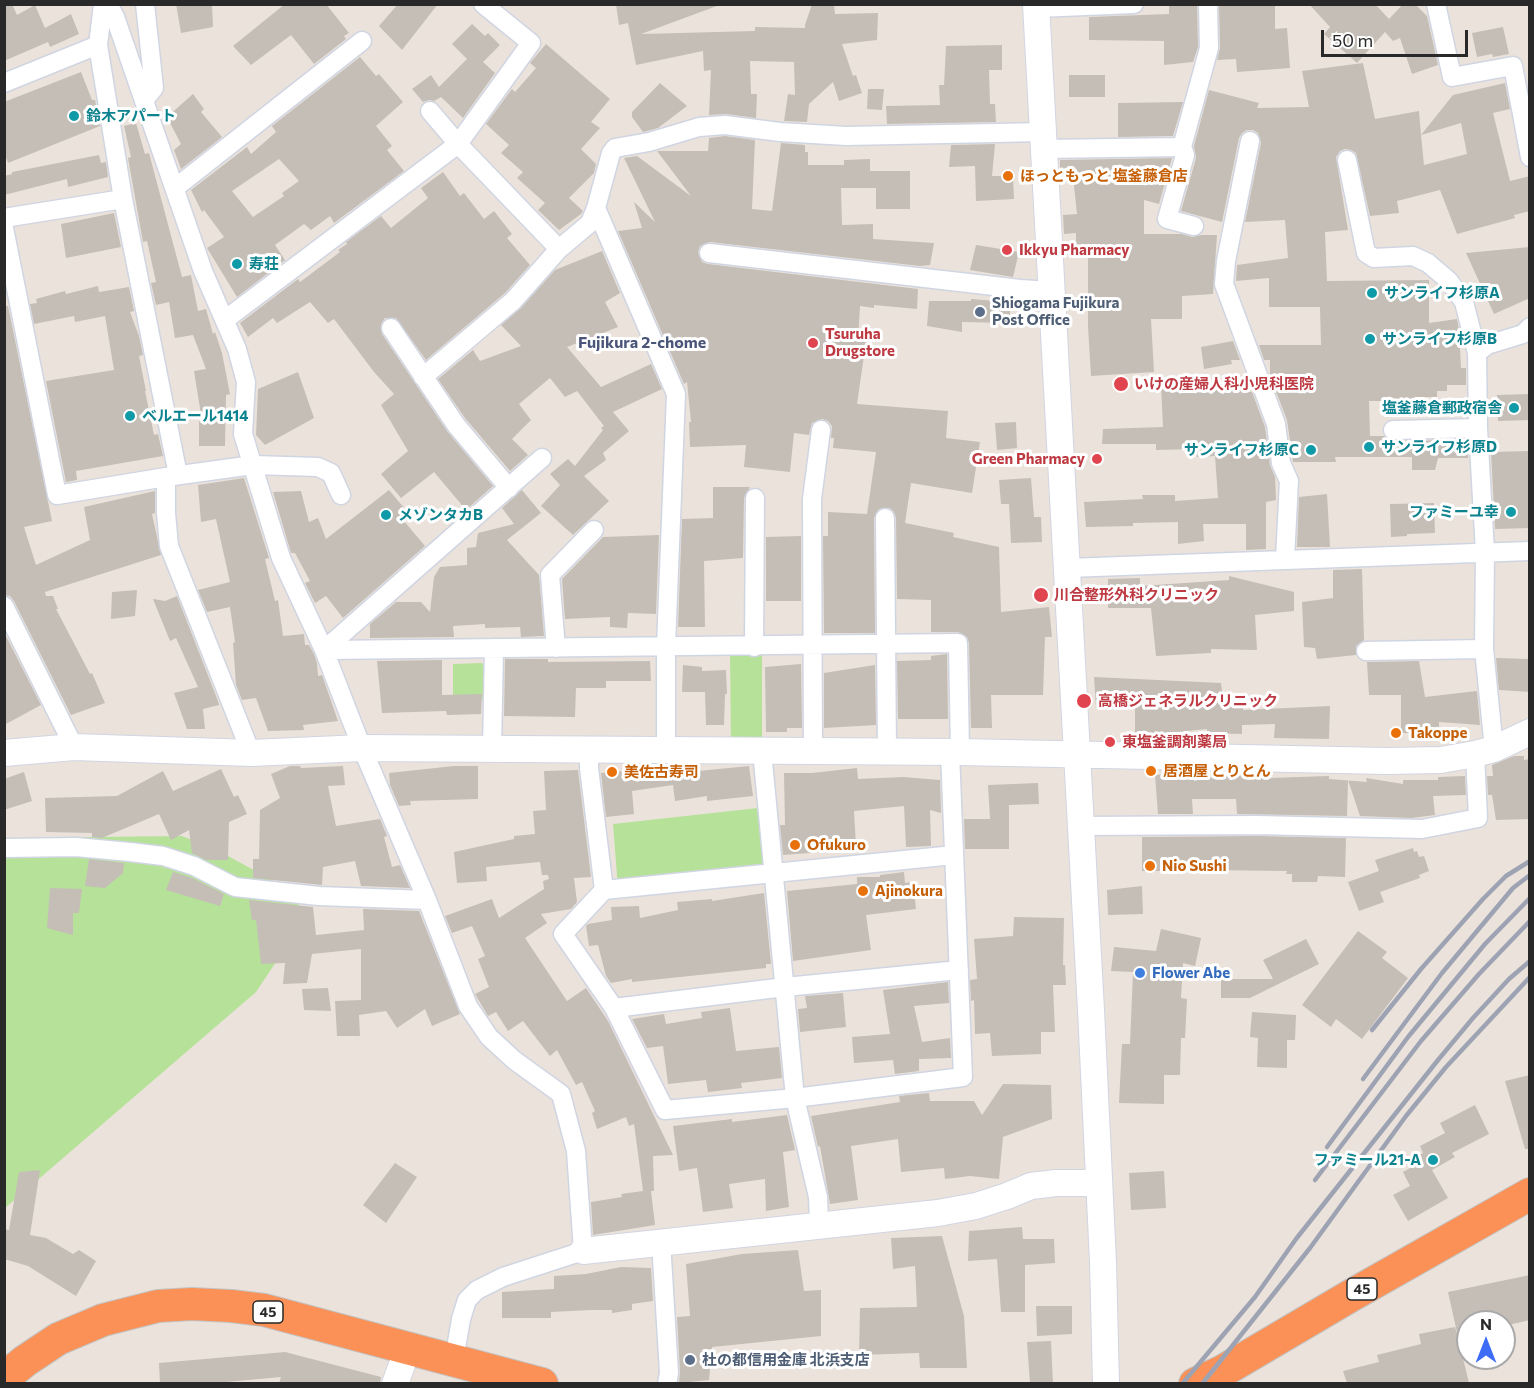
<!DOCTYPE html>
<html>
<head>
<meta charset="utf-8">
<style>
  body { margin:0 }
  #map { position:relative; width:1534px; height:1388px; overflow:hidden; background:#ebe3db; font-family:Commissioner,sans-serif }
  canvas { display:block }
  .frame { position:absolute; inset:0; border:6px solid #292929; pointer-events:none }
  .north { position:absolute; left:1456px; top:1310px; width:60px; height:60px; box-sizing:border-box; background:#fff; border:2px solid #a9a9a9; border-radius:50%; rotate:0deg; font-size:16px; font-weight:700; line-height:24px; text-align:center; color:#292929 }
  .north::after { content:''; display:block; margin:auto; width:21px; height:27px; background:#3d6df6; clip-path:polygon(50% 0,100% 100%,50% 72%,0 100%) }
  .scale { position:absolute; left:1321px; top:30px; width:147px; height:27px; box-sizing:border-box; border:3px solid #292929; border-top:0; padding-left:8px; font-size:18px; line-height:21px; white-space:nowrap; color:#292929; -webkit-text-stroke:4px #fff; paint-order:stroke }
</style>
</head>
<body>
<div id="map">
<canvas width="1534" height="1388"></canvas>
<div class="frame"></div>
<div class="north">N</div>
<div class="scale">50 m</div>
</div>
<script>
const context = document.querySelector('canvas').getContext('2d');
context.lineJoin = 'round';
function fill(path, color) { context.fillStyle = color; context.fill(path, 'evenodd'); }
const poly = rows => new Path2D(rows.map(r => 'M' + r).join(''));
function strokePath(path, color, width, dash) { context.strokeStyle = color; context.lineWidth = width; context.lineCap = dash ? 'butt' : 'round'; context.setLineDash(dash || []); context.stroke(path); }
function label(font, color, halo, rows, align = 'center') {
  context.font = font + ' Commissioner,"Noto Sans JP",sans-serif'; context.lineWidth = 6; context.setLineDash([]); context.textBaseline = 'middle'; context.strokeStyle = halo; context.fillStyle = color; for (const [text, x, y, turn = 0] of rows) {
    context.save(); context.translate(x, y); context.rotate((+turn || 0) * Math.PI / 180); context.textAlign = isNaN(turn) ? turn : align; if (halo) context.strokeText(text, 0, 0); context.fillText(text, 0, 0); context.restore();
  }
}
const green = poly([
  [730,647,762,647,762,751,731,751],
  [482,663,488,672,486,699,453,700,453,664],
  [758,808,765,874,618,888,613,824],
  [182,836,219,851,301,896,286,947,256,992,5,1208,5,838]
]);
const building = poly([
  [4,4,12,4,17,15,35,5,45,28,71,14,79,34,50,47,48,42,4,61],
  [176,4,212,4,213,27,181,33],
  [285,4,326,4,349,33,344,36,346,39,314,64,291,35,251,65,233,46],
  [398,4,438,4,402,50,379,26],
  [616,4,717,4,717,6,641,34,755,31,755,27,805,28,805,25,812,4,834,4,835,14,878,13,877,40,842,44,853,76,856,75,862,93,839,101,833,82,809,104,807,122,784,121,788,94,795,95,794,62,750,61,751,94,757,94,756,118,726,114,709,115,711,70,704,71,703,51,636,65,628,23,619,25],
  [1219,4,1275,4,1275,29,1287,28,1290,68,1237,72,1236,59,1217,60,1220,48],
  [1309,4,1375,4,1389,19,1403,4,1415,4,1427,16,1438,65,1412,74,1400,38,1393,41,1385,32,1357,63,1324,34,1330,27],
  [1197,5,1198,47,1193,62,1164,65,1164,41,1089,40,1089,17,1169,14,1169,6],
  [472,24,485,36,488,33,500,45,483,62,495,73,463,118,441,97,434,101,429,100,423,102,412,89,431,75,439,87,467,59,452,44],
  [1503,27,1509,54,1493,57,1492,54,1477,57,1472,33],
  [546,44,610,99,591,122,600,128,581,149,596,164,594,173,569,198,583,211,581,214,559,230,538,210,545,203,517,178,523,172,501,153,509,145,486,124,512,89,515,92,536,68,530,63],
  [1002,45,1002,70,989,70,990,104,995,104,996,122,887,124,886,106,940,105,939,85,944,85,946,46],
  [360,57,376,76,379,74,403,102,376,126,392,146,387,150,404,171,334,223,330,216,311,230,304,224,275,245,285,260,237,297,207,248,224,237,204,210,202,212,191,190,247,147,251,154,276,132,272,126],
  [279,159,299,181,282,193,284,196,253,217,232,191],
  [1363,63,1375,119,1419,111,1421,135,1453,95,1505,83,1510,109,1493,113,1510,181,1530,176,1530,211,1514,215,1515,218,1457,234,1440,190,1397,201,1399,213,1370,216,1356,153,1351,150,1345,149,1340,151,1336,157,1348,230,1325,232,1327,281,1429,280,1429,323,1457,319,1459,330,1461,368,1466,368,1466,385,1447,385,1447,391,1437,391,1437,397,1422,397,1422,401,1369,401,1370,436,1384,436,1393,441,1467,440,1468,458,1438,458,1435,470,1412,470,1412,457,1335,457,1336,462,1293,462,1287,420,1270,376,1270,360,1264,360,1259,345,1321,345,1320,307,1269,307,1269,278,1236,281,1237,265,1288,258,1285,220,1245,222,1261,143,1258,133,1253,130,1247,130,1242,133,1239,138,1222,222,1181,211,1196,158,1194,146,1209,90,1259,103,1257,108,1309,107,1302,71],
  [1461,123,1467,154,1424,165,1421,135],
  [81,72,92,100,95,100,100,126,8,163,4,151,4,102],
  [1069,75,1105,75,1105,97,1069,97],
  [660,83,687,106,658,128,643,132,632,117,632,112],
  [868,89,884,89,882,110,867,109],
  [193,94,204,109,201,112,222,137,181,169,174,150,181,144,167,117],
  [1183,102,1173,136,1118,137,1118,103],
  [136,123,145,154,149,153,182,277,191,275,198,311,206,309,213,334,215,332,222,353,230,394,226,395,225,446,199,446,199,421,202,421,194,371,206,369,193,335,175,338,169,302,156,305,151,283,156,282,147,241,143,242,128,158,131,157,124,126],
  [725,136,755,140,752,209,772,211,781,143,805,145,805,152,808,152,808,165,844,165,844,160,870,159,870,171,910,171,910,209,876,209,876,188,841,188,842,225,873,224,873,239,934,243,930,265,920,266,710,242,700,246,698,252,702,262,708,264,918,289,917,309,874,305,874,308,860,306,858,340,866,342,857,404,948,411,946,438,980,442,972,493,911,483,905,523,954,533,953,537,999,547,1001,612,1049,607,1052,637,1045,637,1043,695,991,695,992,728,971,728,969,643,967,637,958,632,931,632,931,600,897,599,896,518,894,512,890,508,879,509,874,518,875,633,824,633,823,536,828,536,828,512,867,514,876,452,833,448,834,438,831,438,832,426,828,421,822,419,812,423,809,435,794,433,790,472,744,467,746,445,690,447,689,422,691,422,687,382,684,384,618,231,642,228,634,202,655,222,624,158,637,156,691,196,657,151,708,151,709,138],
  [995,144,992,176,1013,176,1014,199,976,201,975,166,949,167,951,145],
  [99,155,101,163,106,162,108,177,68,187,67,179,4,195,4,176,12,174,12,172],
  [1172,158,1159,204,1144,200,1144,234,1182,234,1192,237,1201,235,1217,235,1213,294,1182,296,1182,319,1151,319,1154,372,1091,376,1088,327,1088,255,1076,255,1076,233,1064,234,1063,215,1077,214,1073,176,1060,177,1060,160],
  [443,172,460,196,464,193,484,219,494,211,512,234,507,238,530,265,505,293,426,360,396,318,385,318,381,324,382,334,447,431,493,486,466,510,434,472,401,498,381,474,408,451,381,405,394,394,374,372,334,319,328,323,310,302,277,323,273,318,248,337,240,323,298,279,300,282,340,252,338,250,347,244,346,242,381,216,391,228,428,198,421,188],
  [114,213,121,247,66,258,61,224],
  [976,245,1019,252,1013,277,970,270],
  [1530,247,1530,298,1494,314,1466,253],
  [602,251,620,293,605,302,618,327,567,347,601,387,651,364,662,389,613,412,629,431,603,453,606,460,584,476,609,501,573,535,541,506,560,485,550,474,568,459,575,466,603,430,601,428,604,426,577,391,565,397,550,378,519,404,531,420,512,439,528,455,510,471,465,418,438,379,473,350,480,361,521,346,501,325,521,308,555,270],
  [98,286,99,292,129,287,134,311,130,312,139,336,143,355,139,356,146,391,145,391,154,435,158,434,163,456,76,471,77,480,66,482,46,381,114,370,105,316,75,322,74,316,34,324,30,304,37,303,36,299,65,291,66,294],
  [971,299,1010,302,1010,323,962,322,962,332,927,326,929,301,971,301],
  [4,306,8,306,52,521,24,527,36,565,90,540,84,507,155,491,155,513,152,514,161,555,45,592,46,596,53,596,58,609,56,609,90,674,92,673,105,703,71,715,14,601,10,596,4,595],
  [1233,341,1240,360,1231,360,1232,364,1204,369,1201,347],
  [298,372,314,418,265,445,256,435,258,389],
  [1161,384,1252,392,1265,427,1270,465,1275,477,1276,500,1266,502,1266,549,1246,550,1246,524,1203,524,1204,541,1178,544,1178,522,1133,523,1133,526,1086,527,1084,502,1143,499,1142,495,1175,495,1175,501,1218,498,1215,456,1197,457,1196,449,1156,450,1156,444,1102,444,1103,429,1163,427],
  [1530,394,1530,420,1498,421,1497,395],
  [1016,422,1017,448,997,450,995,423],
  [1530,451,1530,528,1495,529,1491,452],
  [244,478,269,558,265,559,275,601,278,600,283,636,304,634,305,645,309,645,314,654,317,663,318,676,322,675,338,721,303,725,304,730,268,731,256,698,242,700,236,685,233,643,235,642,230,607,207,612,198,590,230,582,216,519,201,522,198,485],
  [1031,478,1034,517,1041,517,1042,542,1011,543,1009,504,1001,504,999,480],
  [713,487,750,487,744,498,743,558,704,561,705,627,678,627,682,519,713,518],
  [389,490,411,516,404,521,425,546,343,618,326,596,315,603,305,583,310,581,295,553,291,553,273,492,301,491,309,522,318,518,326,539],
  [522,490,541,513,507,540,539,575,544,636,521,637,520,627,485,628,485,624,453,626,454,637,370,638,370,624,396,602,421,602,430,612,434,577,440,567,467,565,467,548,476,547,478,533,514,524,502,508],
  [1327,494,1330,547,1297,547,1299,497],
  [1434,503,1435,533,1407,534,1407,536,1391,537,1390,504],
  [659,535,656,614,628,613,627,628,610,627,610,617,565,619,562,579,603,537],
  [801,536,801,601,766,601,766,537],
  [1362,569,1364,640,1356,646,1356,655,1317,659,1315,648,1304,647,1302,602,1333,598,1333,570],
  [1229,576,1294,592,1294,611,1255,615,1257,650,1211,649,1211,653,1156,656,1151,608,1108,608,1108,579,1140,578,1140,586,1229,580],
  [137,590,135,616,111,619,112,592],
  [177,596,218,701,219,705,203,709,205,729,187,729,174,693,198,687,176,638,170,641,153,599,165,601],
  [4,632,41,705,4,725],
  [947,654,948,719,898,719,897,661,931,660,931,656],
  [1496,658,1530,659,1530,692,1499,690],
  [505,659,548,659,548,662,650,661,651,681,606,681,606,688,576,688,575,717,504,716],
  [442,660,442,695,482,694,481,714,447,715,446,711,382,713,377,661],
  [1419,661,1425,697,1477,691,1480,725,1439,722,1439,733,1401,733,1401,695,1369,695,1367,662],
  [801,664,802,728,787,728,787,732,766,732,765,667],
  [683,665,702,667,702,671,726,670,727,694,725,694,724,725,706,725,705,692,682,692],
  [875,665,876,725,824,728,824,673],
  [1094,677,1221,683,1224,707,1244,707,1243,710,1330,706,1329,739,1274,738,1275,724,1242,725,1242,734,1207,733,1207,729,1177,732,1177,735,1135,735,1135,706,1096,708],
  [1514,756,1524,756,1524,760,1530,759,1530,819,1496,820,1492,795,1488,795,1487,776,1493,776,1492,765],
  [661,765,677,765,678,773,749,766,753,796,707,801,707,796,675,801,673,785,632,791,634,814,606,817,601,773,638,770,638,768],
  [290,766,300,766,301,768,343,766,345,785,328,786,336,826,380,819,387,836,384,837,392,867,400,865,410,888,361,886,355,861,323,867,322,885,253,878,253,859,259,859,260,810,280,798,271,774],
  [454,766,478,766,478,799,410,801,411,805,399,806,390,785,389,773],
  [857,768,858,779,903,777,940,780,941,813,930,810,931,846,906,847,904,806,854,811,856,846,822,847,822,852,783,855,780,825,785,825,784,773,812,773],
  [221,769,234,797,238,795,247,814,229,822,228,860,206,860,192,853,189,830,171,840,159,814,102,838,92,837,92,833,46,832,45,798,117,796,163,771,173,791],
  [578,770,591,877,574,878,577,902,571,909,541,914,547,923,525,938,567,1001,586,988,608,1021,673,1155,653,1156,654,1191,651,1191,655,1225,593,1235,591,1202,622,1197,621,1194,643,1191,634,1124,629,1126,626,1117,597,1129,592,1113,595,1111,582,1082,576,1085,557,1050,550,1056,523,1021,508,1031,496,1012,488,1016,475,994,489,987,478,959,485,956,472,926,452,933,445,916,492,899,499,918,544,889,543,881,549,879,548,875,542,875,540,862,486,867,487,881,457,883,454,852,514,839,514,836,535,834,533,811,546,810,544,771],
  [24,772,32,801,4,810,4,779],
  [1191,773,1191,778,1269,774,1269,778,1329,776,1329,779,1367,782,1366,778,1403,784,1403,780,1438,780,1438,777,1465,776,1466,795,1433,796,1435,815,1412,818,1360,816,1348,780,1347,816,1237,814,1236,799,1192,799,1193,814,1158,814,1155,775],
  [1038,783,1039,804,1009,805,1009,849,965,849,964,819,990,819,988,785],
  [1257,836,1346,838,1345,877,1318,876,1317,882,1292,882,1292,874,1286,874,1287,871,1203,870,1203,865,1166,865,1166,871,1142,871,1142,837],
  [1413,848,1414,852,1417,851,1419,857,1424,856,1429,871,1419,875,1420,878,1380,892,1384,902,1359,911,1348,882,1379,871,1375,860],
  [89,859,124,863,123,873,105,888,85,886],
  [173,872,192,878,224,894,220,906,166,890],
  [904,872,905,883,913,882,916,909,866,915,871,950,793,961,787,891,857,884,857,877,880,877,880,875],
  [1142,886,1143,914,1108,915,1107,890],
  [50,888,82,889,79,913,73,913,73,935,47,928],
  [764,893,771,964,766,964,766,968,632,982,632,979,611,983,606,976,598,945,589,946,586,926,588,924,612,920,611,907,639,906,640,918,678,910,677,902,712,899,712,901],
  [249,900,313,907,316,935,364,930,363,909,419,911,460,1014,432,1026,425,1009,397,1028,386,1011,359,1015,360,1036,337,1036,335,1001,361,1000,361,949,312,954,307,983,283,984,285,963,261,964,256,920,252,920],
  [1014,917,1064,918,1063,965,1065,965,1066,985,1053,985,1055,1032,1041,1032,1041,1054,992,1056,990,1033,975,1034,974,1000,971,1001,970,980,977,979,974,939,1013,936],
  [1161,929,1201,938,1195,966,1183,963,1181,998,1187,999,1185,1038,1181,1038,1180,1075,1164,1075,1164,1104,1119,1103,1122,1044,1130,1044,1133,972,1111,971,1114,947,1156,951],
  [1358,931,1387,952,1382,958,1408,978,1362,1039,1336,1019,1331,1027,1302,1005],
  [1306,939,1319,964,1250,998,1221,998,1221,979,1273,979,1263,960],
  [948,982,949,1003,914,1006,922,1042,950,1038,951,1058,919,1059,919,1071,895,1074,893,1060,854,1063,852,1037,890,1034,883,990],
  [328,988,331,1011,304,1010,302,989],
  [843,993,846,1027,800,1032,798,1009,807,1008,805,996],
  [730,1008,736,1051,779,1047,782,1078,741,1083,742,1088,708,1092,706,1080,668,1084,663,1046,647,1048,632,1019,664,1014,666,1024,702,1018,701,1012],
  [1252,1012,1296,1015,1295,1040,1287,1040,1287,1068,1257,1067,1258,1038,1250,1037],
  [1530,1075,1530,1149,1525,1149,1505,1081],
  [1003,1084,1051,1085,1052,1119,1003,1137,999,1179,970,1176,945,1179,944,1168,901,1172,898,1139,851,1146,858,1200,830,1204,820,1146,818,1147,811,1116,900,1102,899,1096,929,1093,930,1101,974,1101,982,1115],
  [1475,1105,1489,1134,1452,1153,1455,1157,1432,1170,1448,1198,1408,1221,1393,1195,1410,1186,1403,1172,1419,1163,1415,1157,1423,1153,1420,1146,1445,1133,1440,1123],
  [787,1115,795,1150,783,1152,789,1207,766,1211,765,1179,729,1184,733,1208,703,1212,697,1168,679,1171,673,1126,732,1119,732,1122],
  [395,1163,417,1177,386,1223,363,1205],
  [40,1170,30,1235,46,1238,73,1254,79,1250,96,1261,76,1296,28,1266,4,1259,4,1229,9,1230,19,1172],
  [1164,1171,1166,1208,1131,1210,1129,1173],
  [1022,1227,1023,1239,1054,1239,1055,1263,1025,1265,1025,1312,1001,1312,997,1259,968,1261,969,1231],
  [942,1236,964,1316,967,1368,920,1368,919,1353,859,1355,860,1308,917,1307,915,1266,893,1269,891,1238],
  [798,1250,804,1291,821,1290,821,1336,712,1347,709,1380,679,1383,680,1372,677,1317,690,1316,686,1264,742,1254],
  [621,1267,651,1268,653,1301,632,1304,632,1310,612,1313,612,1310,591,1310,551,1312,551,1318,502,1318,502,1292,554,1289,554,1276,586,1274],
  [1530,1275,1530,1320,1504,1326,1504,1322,1468,1322,1468,1353,1462,1354,1469,1383,1347,1383,1343,1371,1379,1362,1377,1355,1421,1344,1419,1334,1455,1327,1458,1337,1448,1292],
  [1036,1306,1072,1306,1072,1334,1037,1336],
  [1051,1341,1053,1383,1030,1383,1027,1342],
  [285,1352,381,1377,380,1383,279,1383,281,1377,215,1383,160,1383,159,1363]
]);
const street = poly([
  [103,4,98,45,123,199,178,475],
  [108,4,115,17,203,271,237,349,246,382,243,434,281,558,324,650,958,643,960,752],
  [1436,4,1452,77,1513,66,1530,157],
  [1037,8,1134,4],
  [4,83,98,45],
  [145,99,154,88,145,4],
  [430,111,458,144,559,249],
  [1250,141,1226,261,1224,284,1276,424,1281,463,1289,481,1285,559],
  [1045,149,1182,147],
  [1347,160,1366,253,1374,258,1413,256,1428,263,1449,281,1464,302,1477,353],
  [175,188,362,41],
  [4,218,123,199],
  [1194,226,1167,219,1185,155,1182,147,1209,48,1208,4],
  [4,228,57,495,166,477,253,465,318,467,331,473,341,495],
  [709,253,1020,289,1052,291],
  [226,319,458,144,531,43,483,4],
  [391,328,456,425,509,488],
  [423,377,513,301,559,249,590,223,596,208],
  [1393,430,1478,428],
  [166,477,166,513,169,546,251,753],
  [885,518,887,752],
  [1068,568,1530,551],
  [4,606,74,747],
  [754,647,755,498],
  [556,648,550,575,594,530],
  [1366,651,1484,649],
  [492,749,494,648],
  [1494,749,1484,649,1485,552,1478,428,1477,353,1487,345,1523,334,1530,327],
  [589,750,589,768,604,890,563,934,614,1008,665,1110,795,1098,963,1077,950,752],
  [666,751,666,646,676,394,596,208,611,153,615,148,649,142,699,127,725,125,780,132,846,136,1044,132],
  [762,751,795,1098,818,1197,819,1224],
  [813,752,812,499,821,430],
  [1081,826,1257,825,1422,829,1478,818,1475,754],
  [4,848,76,847,130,852,163,856,194,866,235,887,319,896,427,900],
  [604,890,954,855],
  [614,1008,785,987,959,970],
  [661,1241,669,1373,667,1384],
  [454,1360,461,1319,467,1300,477,1290,503,1277,583,1251,576,1151,561,1094,514,1060,489,1037,468,1006,427,900,362,748,324,650,542,458]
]);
const secondary = poly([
  [1036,4,1091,1010,1103,1262,1106,1384],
  [4,753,74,747,251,753,362,748,960,752,1386,761,1441,760,1475,754,1494,749,1530,732],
  [583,1251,938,1213,976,1206,1007,1196,1031,1186,1056,1183,1099,1183],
  [395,1384,408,1348]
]);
const highway = poly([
  [4,1378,25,1361,58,1339,103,1320,158,1306,192,1304,231,1306,264,1310,542,1384],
  [1195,1384,1223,1371,1352,1295,1530,1194]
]);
const rail = poly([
  [1372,1030,1421,969,1483,899,1506,876,1530,861],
  [1363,1079,1442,973,1513,888,1530,875],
  [1327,1147,1408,1037,1485,944,1530,898],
  [1315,1180,1421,1041,1479,974,1530,921],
  [1182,1384,1255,1297,1296,1239,1438,1060,1473,1018,1509,979,1530,961],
  [1202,1384,1310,1248,1406,1116,1446,1067,1530,977]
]);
const markers = [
  [74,116,6,"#0f9aa8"],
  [1008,176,6,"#e8710a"],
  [1007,250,6,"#e0444e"],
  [237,264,6,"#0f9aa8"],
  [1372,293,6,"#0f9aa8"],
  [980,312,6,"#5c6f8a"],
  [1370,339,6,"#0f9aa8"],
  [813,343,6,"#e0444e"],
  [1121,384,8,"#e0444e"],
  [1514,408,6,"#0f9aa8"],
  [130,416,6,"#0f9aa8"],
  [1369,447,6,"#0f9aa8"],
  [1311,450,6,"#0f9aa8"],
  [1097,459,6,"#e0444e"],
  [1511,512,6,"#0f9aa8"],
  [386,515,6,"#0f9aa8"],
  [1041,595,8,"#e0444e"],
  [1084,701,8,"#e0444e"],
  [1396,733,6,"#e8710a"],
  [1110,742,6,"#e0444e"],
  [1151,771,6,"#e8710a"],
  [612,772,6,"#e8710a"],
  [795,845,6,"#e8710a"],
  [1150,866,6,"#e8710a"],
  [863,891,6,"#e8710a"],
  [1140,973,6,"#3f7fe0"],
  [1433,1160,6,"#0f9aa8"],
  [690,1360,6,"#5c6f8a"]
];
const shields = [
  [1362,1289,30],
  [268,1312,30]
];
const shieldNames = [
  ["45",1362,1289],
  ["45",268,1312]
];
const cultureNames = [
  ["鈴木アパート",86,116],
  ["寿荘",249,264],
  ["サンライフ杉原A",1384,293],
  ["サンライフ杉原B",1382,339],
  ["塩釜藤倉郵政宿舎",1502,408,"right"],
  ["ベルエール1414",142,416],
  ["サンライフ杉原D",1381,447],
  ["サンライフ杉原C",1299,450,"right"],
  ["ファミーユ幸",1499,512,"right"],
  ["メゾンタカB",398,515],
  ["ファミール21-A",1421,1160,"right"]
];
const foodNames = [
  ["ほっともっと 塩釜藤倉店",1020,176],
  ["Takoppe",1408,733],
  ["居酒屋 とりとん",1163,771],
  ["美佐古寿司",624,772],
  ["Ofukuro",807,845],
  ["Nio Sushi",1162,866],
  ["Ajinokura",875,891]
];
const healthNames = [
  ["Ikkyu Pharmacy",1019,250],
  ["Tsuruha",825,334],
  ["Drugstore",825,351],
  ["いけの産婦人科小児科医院",1134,384],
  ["Green Pharmacy",1085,459,"right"],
  ["川合整形外科クリニック",1054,595],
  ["高橋ジェネラルクリニック",1098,701],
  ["東塩釜調剤薬局",1122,742]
];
const serviceNames = [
  ["Shiogama Fujikura",992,303],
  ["Post Office",992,320],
  ["杜の都信用金庫 北浜支店",702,1360]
];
const shopNames = [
  ["Flower Abe",1152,973]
];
const neighbourhoodNames = [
  ["Fujikura 2-chome",642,343]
];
fill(green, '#b6e198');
fill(building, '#c4beb7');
strokePath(street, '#d0d5e2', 21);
strokePath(secondary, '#d0d5e2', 28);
strokePath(highway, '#c3c3c3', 34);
strokePath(street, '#fff', 18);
strokePath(secondary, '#fff', 26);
strokePath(highway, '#fb9156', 32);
strokePath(rail, '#9ea3b3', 4.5);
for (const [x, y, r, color] of markers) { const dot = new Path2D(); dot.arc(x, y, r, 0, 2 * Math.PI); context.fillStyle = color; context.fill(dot); strokePath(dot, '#fff', 2); }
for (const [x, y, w] of shields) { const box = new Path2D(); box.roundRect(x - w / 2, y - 11, w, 22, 4.5); context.fillStyle = '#fff'; context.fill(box); strokePath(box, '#292929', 1.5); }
label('bold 14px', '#292929', null, shieldNames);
label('bold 15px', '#0d838f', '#fff', cultureNames, 'left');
label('bold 15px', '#c56008', '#fff', foodNames, 'left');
label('bold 15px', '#be3a42', '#fff', healthNames, 'left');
label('bold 15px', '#4e5e75', '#fff', serviceNames, 'left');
label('bold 15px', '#366cbe', '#fff', shopNames, 'left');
label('bold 16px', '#4a5679', '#fff', neighbourhoodNames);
</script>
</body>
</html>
